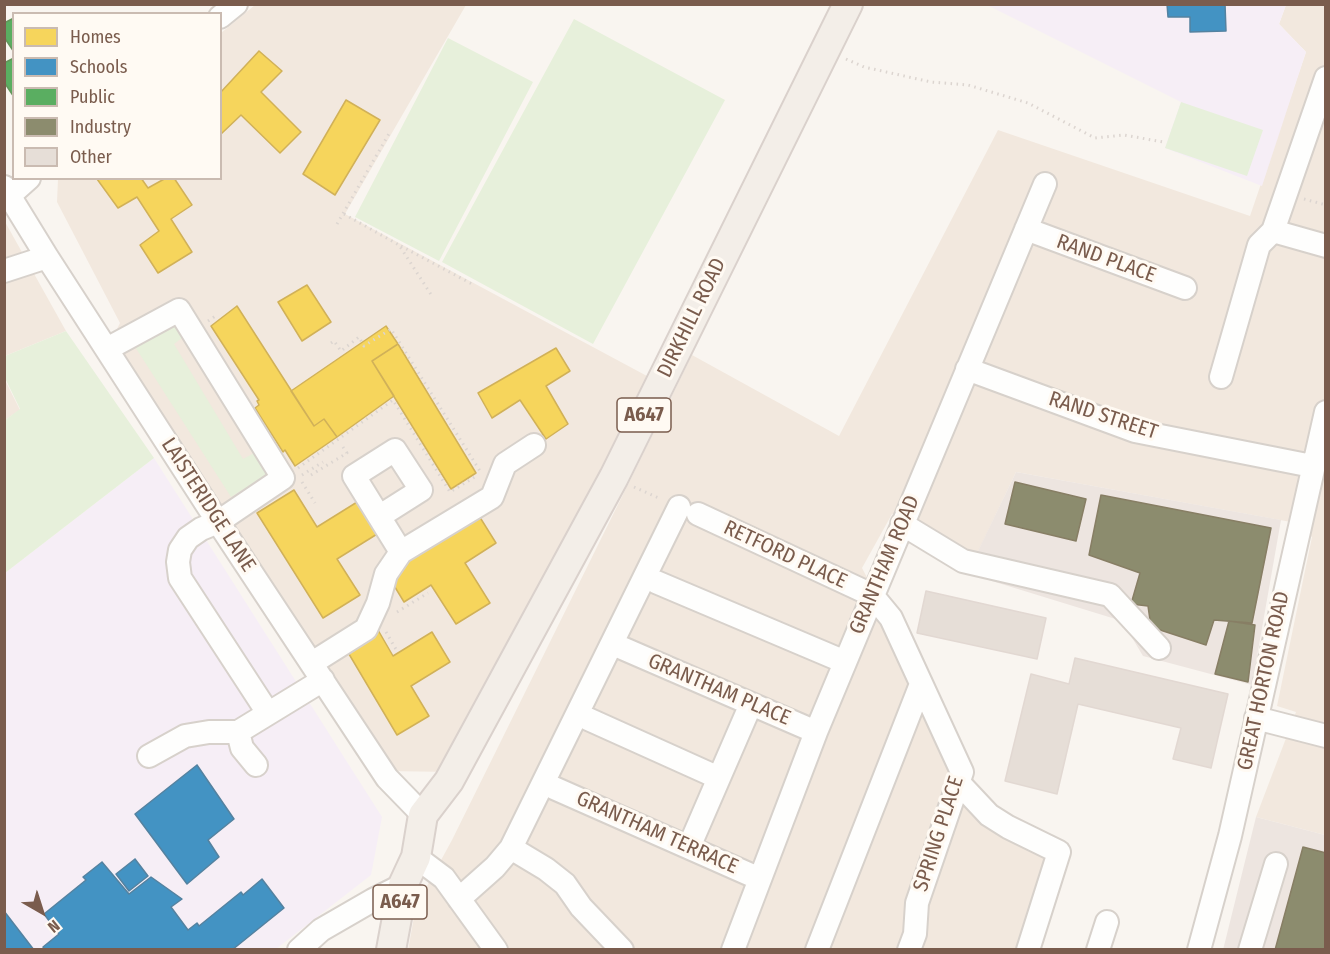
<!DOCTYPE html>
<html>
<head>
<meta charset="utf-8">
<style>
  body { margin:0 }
  #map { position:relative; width:1330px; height:954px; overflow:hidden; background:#f9f5f0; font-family:"Fira Sans Condensed",sans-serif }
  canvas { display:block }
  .frame { position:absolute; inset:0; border:6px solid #7a5c4d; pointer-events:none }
  .legend { position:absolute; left:12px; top:12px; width:210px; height:168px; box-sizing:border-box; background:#fffaf3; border:2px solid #cabbb1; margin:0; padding:8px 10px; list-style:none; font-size:18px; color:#7a5c4d }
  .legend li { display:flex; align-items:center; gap:12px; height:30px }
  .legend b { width:30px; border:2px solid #cabbb1 }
  .north { position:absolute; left:12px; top:882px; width:60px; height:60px; -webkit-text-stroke:4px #fffaf3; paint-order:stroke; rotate:141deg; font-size:16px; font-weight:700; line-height:24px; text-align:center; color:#7a5c4d }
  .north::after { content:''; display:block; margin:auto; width:21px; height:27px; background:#7a5c4d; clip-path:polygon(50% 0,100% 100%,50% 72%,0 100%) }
</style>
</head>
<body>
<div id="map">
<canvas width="1330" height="954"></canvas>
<div class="frame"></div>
<ul class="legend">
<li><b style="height:16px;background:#f6d55c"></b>Homes</li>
<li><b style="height:16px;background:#4393c3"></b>Schools</li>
<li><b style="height:16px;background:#5aae61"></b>Public</li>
<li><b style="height:16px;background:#8c8c6e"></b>Industry</li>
<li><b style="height:16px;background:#e6ded7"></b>Other</li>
</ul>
<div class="north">N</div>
</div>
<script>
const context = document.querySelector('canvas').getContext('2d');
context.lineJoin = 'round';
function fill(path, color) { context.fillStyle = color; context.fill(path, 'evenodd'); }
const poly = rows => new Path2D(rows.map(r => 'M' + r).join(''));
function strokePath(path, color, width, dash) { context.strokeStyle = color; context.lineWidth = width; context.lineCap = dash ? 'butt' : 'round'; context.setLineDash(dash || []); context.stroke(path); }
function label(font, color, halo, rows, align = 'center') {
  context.font = font + ' "Fira Sans Condensed",sans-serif'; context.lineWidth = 6; context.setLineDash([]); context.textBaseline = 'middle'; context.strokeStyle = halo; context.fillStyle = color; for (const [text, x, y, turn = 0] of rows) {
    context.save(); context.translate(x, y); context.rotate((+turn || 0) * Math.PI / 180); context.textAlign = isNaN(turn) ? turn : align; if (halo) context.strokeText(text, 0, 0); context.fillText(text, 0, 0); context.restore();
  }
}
const residential = poly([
  [255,5,466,5,345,214,660,383,454,772,384,771,107,349,120,323,57,202,58,179,220,178,221,33],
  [1286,5,1325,5,1325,835,1256,817,1296,712,1277,706,1312,537,1291,522,1016,472,977,554,892,514,862,568,976,784,1050,866,1023,949,408,950,416,906,452,840,692,355,839,436,998,130,1250,216,1306,52,1279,24],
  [4,220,66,331,5,356,4,356],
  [4,378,20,410,5,420,4,420]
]);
const industrial = poly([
  [1016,472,1281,520,1252,685,1143,656,1122,621,956,570,917,544,924,529,977,553],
  [1256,817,1325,835,1325,949,1223,950]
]);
const education = poly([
  [987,5,1286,5,1279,24,1306,52,1262,186,1165,148,1181,102],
  [154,458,382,817,371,875,276,949,5,950,5,573]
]);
const green = poly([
  [574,19,725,100,593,344,442,262],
  [448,38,533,82,439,261,355,217],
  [1181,102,1263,130,1247,176,1165,148],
  [176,316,187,334,174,344,243,459,258,451,271,472,231,497,132,342],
  [66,331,154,458,5,573,5,420,20,409,5,378,5,356]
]);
const homes = poly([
  [259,51,282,71,261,92,301,132,280,153,241,115,220,135,220,93,259,51],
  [346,100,380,120,335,195,303,174,346,100],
  [141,178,148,188,166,178,174,178,192,205,171,219,192,252,158,273,140,245,159,231,137,197,118,208,97,179,141,178],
  [307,285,331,322,302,341,278,302,307,285],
  [237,306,314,426,324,419,337,437,295,466,285,450,283,452,255,408,259,405,257,401,259,400,211,326,237,306],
  [386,326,398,344,372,361,394,396,337,437,324,419,314,426,291,391,386,326],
  [398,344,476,473,451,489,372,361,398,344],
  [556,348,570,371,546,386,568,424,546,439,520,400,492,418,478,393,556,348],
  [294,490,317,527,362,499,382,531,337,559,360,595,323,618,257,513,294,490],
  [476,511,496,543,465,563,490,603,456,624,431,585,404,602,384,569,476,511],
  [378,630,393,656,432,632,450,662,411,686,429,716,397,735,346,649,378,630]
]);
const schools = poly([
  [1167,4,1225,4,1226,31,1190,32,1190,17,1168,17,1167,4],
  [197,765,234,819,208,840,219,857,187,884,135,814,197,765],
  [135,859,148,876,129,891,116,874,135,859],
  [102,862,129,894,151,877,182,899,171,907,188,930,197,923,199,926,241,892,243,895,262,879,284,908,232,950,45,950,43,947,59,934,44,914,86,880,83,877,102,862],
  [4,911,34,950,4,950,4,911]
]);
const public = poly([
  [14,18,14,52,4,37,4,23,14,18],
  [14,58,14,97,4,82,4,63,14,58]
]);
const industry = poly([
  [1015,482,1086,499,1076,541,1005,524,1015,482],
  [1101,495,1271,528,1252,623,1214,620,1206,645,1151,627,1148,606,1131,604,1140,573,1089,555,1101,495],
  [1229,621,1255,625,1248,682,1215,674,1229,621],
  [1303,847,1326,853,1326,950,1275,950,1303,847]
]);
const building = poly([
  [926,591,1046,618,1037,659,917,633,926,591],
  [1075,658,1228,694,1211,768,1173,759,1181,728,1078,704,1057,794,1005,781,1031,674,1069,684,1075,658]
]);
const path = poly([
  [846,59,864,67,931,82,968,85,1028,103,1095,138,1124,135,1163,142],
  [1304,199,1326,205],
  [344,214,399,245,432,296],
  [337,224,390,132],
  [401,246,472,284],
  [208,321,217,315],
  [331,343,334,341,341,351,359,337,364,346,391,329,480,471],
  [298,468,393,400,450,492,478,475],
  [302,475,323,462],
  [311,475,347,453,343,447],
  [302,482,315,503],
  [634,487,661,499],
  [397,612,428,593],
  [386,632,397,651]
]);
const minor = poly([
  [220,17,236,4],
  [1326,78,1273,231,1326,246],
  [4,187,47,257,218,522,387,778,423,815],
  [10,195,29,178],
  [1026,229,1185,288],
  [4,271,47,257],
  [107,349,179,310,283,478,218,522,201,529,188,538,180,550,178,562,180,578,268,713],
  [967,369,1135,431,1312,466],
  [1221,377,1259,245,1273,231],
  [698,514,872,595,891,618,962,772,917,903,915,934,909,950],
  [380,516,421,490,395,450,354,476,401,552],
  [902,524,963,561,1110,595,1159,648],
  [656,582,845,662],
  [622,648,816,732],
  [312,663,366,629,378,603,386,574,401,552,492,497,505,464,534,445],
  [1256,718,1326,736],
  [588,719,719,778],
  [149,756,185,736,209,732,238,732],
  [256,765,242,748,238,732,323,680],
  [959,783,989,815,1008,827,1059,852,1028,950],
  [554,788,760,879],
  [689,847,751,704],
  [511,848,546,869,565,884,581,907,622,950],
  [416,857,444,878,496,950],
  [459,899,495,867,511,848,679,507],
  [299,950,321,930,373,900,403,885],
  [733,950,816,732,1045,184],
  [817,950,921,684],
  [1098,950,1107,922],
  [1199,950,1230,836,1326,412],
  [1250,950,1276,864]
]);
const major = poly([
  [391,950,403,885,416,857,423,815,449,781,614,477,848,4]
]);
const shields = [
  [644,415,54],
  [400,902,54]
];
const shieldNames = [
  ["A647",644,415],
  ["A647",400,902]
];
const streetNames = [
  ["RAND PLACE",1106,259,20],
  ["DIRKHILL ROAD",692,318,-64],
  ["RAND STREET",1103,416,18],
  ["LAISTERIDGE LANE",208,505,57],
  ["RETFORD PLACE",785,555,25],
  ["GRANTHAM ROAD",885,565,-67],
  ["GREAT HORTON ROAD",1264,681,-78],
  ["GRANTHAM PLACE",719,690,23],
  ["GRANTHAM TERRACE",657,833,24],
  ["SPRING PLACE",939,834,-72]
];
fill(residential, '#f2e8de');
fill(industrial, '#ede5e0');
fill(education, '#f6eef6');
fill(green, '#e7f0db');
fill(homes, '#f6d55c');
strokePath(homes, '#d1b158', 1.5);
fill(schools, '#4393c3');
strokePath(schools, '#5482a0', 1.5);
fill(public, '#5aae61');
strokePath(public, '#64955b', 1.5);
fill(industry, '#8c8c6e');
strokePath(industry, '#877e64', 1.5);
fill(building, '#e6ded7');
strokePath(building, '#e2d8d2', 1.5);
strokePath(minor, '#d7d1cb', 26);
strokePath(major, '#dad1cc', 32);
strokePath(path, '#dcd5d0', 3, [1.5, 4.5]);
strokePath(minor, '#fefefd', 22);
strokePath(major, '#f3eee8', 28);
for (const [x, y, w] of shields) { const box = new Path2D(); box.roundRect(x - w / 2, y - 17, w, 34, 4.5); context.fillStyle = '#fffaf3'; context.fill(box); strokePath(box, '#7a5c4d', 1.5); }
label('bold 20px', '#7a5c4d', null, shieldNames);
label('21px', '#7a5c4d', '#fffaf3', streetNames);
</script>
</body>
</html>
